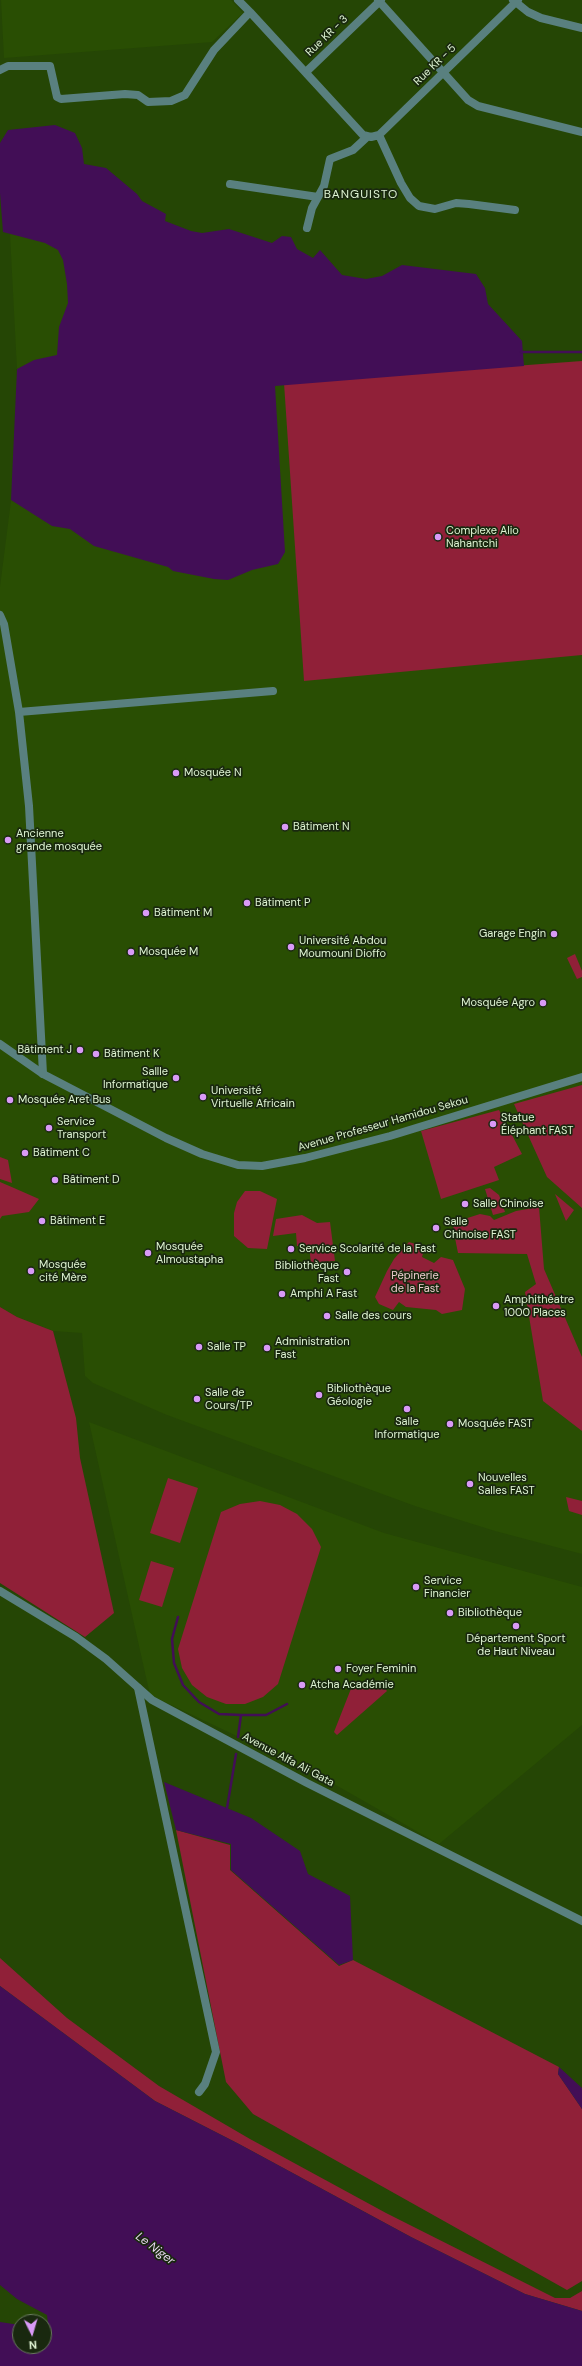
<!DOCTYPE html>
<html>
<head>
<meta charset="utf-8">
<style>
  body { margin:0 }
  #map { position:relative; width:582px; height:2366px; overflow:hidden; background:#254605; font-family:"DM Sans",sans-serif }
  canvas { display:block }
  .north { position:absolute; left:12px; top:2314px; width:40px; height:40px; box-sizing:border-box; background:#19280f; border:1px solid #68795d; border-radius:50%; rotate:175deg; font-size:11px; font-weight:700; line-height:16px; text-align:center; color:#def3d2 }
  .north::after { content:''; display:block; margin:auto; width:14px; height:18px; background:#d99af7; clip-path:polygon(50% 0,100% 100%,50% 72%,0 100%) }
</style>
</head>
<body>
<div id="map">
<canvas width="582" height="2366"></canvas>
<div class="north">N</div>
</div>
<script>
const context = document.querySelector('canvas').getContext('2d');
context.lineJoin = 'round';
function fill(path, color) { context.fillStyle = color; context.fill(path, 'evenodd'); }
const poly = rows => new Path2D(rows.map(r => 'M' + r).join(''));
function strokePath(path, color, width, dash) { context.strokeStyle = color; context.lineWidth = width; context.lineCap = dash ? 'butt' : 'round'; context.setLineDash(dash || []); context.stroke(path); }
function label(font, color, halo, rows, align = 'center') {
  context.font = font + ' "DM Sans",sans-serif'; context.lineWidth = 3.5; context.setLineDash([]); context.textBaseline = 'middle'; context.strokeStyle = halo; context.fillStyle = color; for (const [text, x, y, turn = 0] of rows) {
    context.save(); context.translate(x, y); context.rotate((+turn || 0) * Math.PI / 180); context.textAlign = isNaN(turn) ? turn : align; if (halo) context.strokeText(text, 0, 0); context.fillText(text, 0, 0); context.restore();
  }
}
const built = poly([
  [1,0,231,0,243,13,212,42,4,58],
  [9,215,515,366,582,361,582,1554,495,1531,415,1506,167,1415,93,1383,85,1376,82,1333,53,1331,17,1317,0,1307,0,587,13,485,17,369],
  [89,1422,384,1533,582,1587,582,1725,439,1844,313,1772,150,1695]
]);
const green = poly([
  [582,361,582,655,304,681,284,383],
  [575,954,582,971,582,977,577,979,567,958],
  [582,1085,582,1208,547,1177,514,1104],
  [499,1110,522,1154,494,1167,499,1180,441,1199,421,1131],
  [0,1157,8,1160,12,1183,0,1179],
  [0,1182,14,1188,39,1199,29,1212,2,1216,0,1219],
  [490,1188,499,1195,505,1212,493,1215,485,1189],
  [245,1191,260,1191,277,1199,267,1249,248,1248,234,1236,234,1213,237,1202],
  [555,1194,574,1210,566,1221],
  [539,1207,544,1269,582,1357,582,1431,543,1401,525,1292,536,1284,527,1254,458,1253,453,1228,458,1221,480,1214,490,1216,494,1220,516,1211],
  [302,1215,317,1223,330,1222,335,1261,311,1263,309,1246,297,1246,296,1233,273,1236,276,1219],
  [409,1242,425,1247,422,1257,434,1263,441,1257,453,1260,465,1289,462,1310,442,1314,436,1310,406,1307,399,1302,393,1310,379,1304,375,1297,387,1271,394,1259],
  [0,1307,17,1317,53,1331,76,1418,80,1458,114,1613,85,1637,0,1583],
  [168,1478,198,1488,180,1543,150,1533],
  [566,1497,582,1501,582,1515,569,1511],
  [260,1501,280,1505,297,1514,312,1529,321,1547,278,1684,263,1697,245,1704,226,1704,207,1697,192,1685,182,1668,178,1649,221,1512,240,1504],
  [151,1561,174,1568,162,1607,139,1600],
  [354,1681,382,1685,387,1691,337,1735,334,1732],
  [176,1830,230,1845,230,1870,339,1966,353,1960,559,2067,558,2074,582,2109,582,2281,567,2290,253,2114,226,2082],
  [0,1958,67,2018,159,2086,250,2139,386,2213,555,2298,570,2298,582,2291,582,2311,525,2294,411,2237,239,2144,155,2101,0,1986]
]);
const water = poly([
  [55,125,75,133,82,148,84,164,106,168,137,194,142,201,166,214,165,221,191,231,202,233,229,229,272,243,282,236,291,237,297,249,313,258,320,250,342,275,366,279,382,276,402,265,476,274,485,288,488,304,522,341,524,366,275,386,285,552,278,564,252,570,228,580,214,579,173,571,168,567,94,546,70,529,52,526,11,500,17,369,34,360,57,355,59,327,68,303,67,284,63,260,58,250,45,243,3,232,0,193,0,143,8,130],
  [164,1782,251,1818,300,1851,308,1874,350,1896,353,1960,339,1965,231,1870,231,1844,176,1830],
  [0,1986,155,2101,239,2144,411,2237,525,2294,582,2311,582,2366,0,2366,0,2322,20,2325,20,2346,44,2346,44,2328,48,2324,47,2315,17,2299,0,2285],
  [559,2067,582,2088,582,2109,558,2074]
]);
const stream = poly([
  [521,352,582,352],
  [178,1617,172,1639,174,1663,183,1685,199,1702,219,1714,241,1715,266,1715,287,1704],
  [238,1737,241,1715],
  [227,1808,236,1754]
]);
const minor = poly([
  [378,0,468,100,478,106,582,132],
  [513,0,528,12,541,18,582,28],
  [250,12,363,135,371,137,379,135,518,0],
  [0,70,8,66,50,66,57,97,61,99,125,94,138,95,148,102,171,101,185,95,214,50,250,12,238,0],
  [306,72,381,0],
  [379,135,401,183,410,198,419,206,435,209,456,203,469,204,515,210],
  [230,184,318,197],
  [307,228,312,208,324,186,330,159,353,150,367,137],
  [0,615,4,624,19,712,29,806,43,1074],
  [19,712,273,691],
  [138,1688,216,2052,205,2084,199,2092]
]);
const tertiary = poly([
  [0,1044,43,1074,166,1138,202,1154,238,1165,262,1166,305,1158,390,1136,582,1077],
  [0,1591,76,1637,106,1659,152,1700,307,1783,582,1921]
]);
const markers = [
  [438,537,4,"#d99af7"],
  [176,773,4,"#d99af7"],
  [285,827,4,"#d99af7"],
  [8,840,4,"#d99af7"],
  [247,903,4,"#d99af7"],
  [146,913,4,"#d99af7"],
  [554,934,4,"#d99af7"],
  [291,947,4,"#d99af7"],
  [131,952,4,"#d99af7"],
  [543,1003,4,"#d99af7"],
  [80,1050,4,"#d99af7"],
  [96,1054,4,"#d99af7"],
  [176,1078,4,"#d99af7"],
  [203,1097,4,"#d99af7"],
  [10,1100,4,"#d99af7"],
  [493,1124,4,"#d99af7"],
  [49,1128,4,"#d99af7"],
  [25,1153,4,"#d99af7"],
  [55,1180,4,"#d99af7"],
  [465,1204,4,"#d99af7"],
  [42,1221,4,"#d99af7"],
  [436,1228,4,"#d99af7"],
  [291,1249,4,"#d99af7"],
  [148,1253,4,"#d99af7"],
  [31,1271,4,"#d99af7"],
  [347,1272,4,"#d99af7"],
  [282,1294,4,"#d99af7"],
  [496,1306,4,"#d99af7"],
  [327,1316,4,"#d99af7"],
  [199,1347,4,"#d99af7"],
  [267,1348,4,"#d99af7"],
  [319,1395,4,"#d99af7"],
  [197,1399,4,"#d99af7"],
  [407,1409,4,"#d99af7"],
  [450,1424,4,"#d99af7"],
  [470,1484,4,"#d99af7"],
  [416,1587,4,"#d99af7"],
  [450,1613,4,"#d99af7"],
  [516,1626,4,"#d99af7"],
  [338,1669,4,"#d99af7"],
  [302,1685,4,"#d99af7"]
];
const streetNames = [
  ["Rue KR - 3",327,36,-44],
  ["Rue KR - 5",435,65,-44],
  ["Avenue Professeur Hamidou Sekou",383,1124,-16],
  ["Avenue Alfa Ali Gata",288,1760,28]
];
const poiNames = [
  ["Complexe Alio",446,531],
  ["Nahantchi",446,544],
  ["Mosquée N",184,773],
  ["Bâtiment N",293,827],
  ["Ancienne",16,834],
  ["grande mosquée",16,847],
  ["Bâtiment P",255,903],
  ["Bâtiment M",154,913],
  ["Garage Engin",546,934,"right"],
  ["Université Abdou",299,941],
  ["Moumouni Dioffo",299,954],
  ["Mosquée M",139,952],
  ["Mosquée Agro",535,1003,"right"],
  ["Bâtiment J",72,1050,"right"],
  ["Bâtiment K",104,1054],
  ["Sallle",168,1072,"right"],
  ["Informatique",168,1085,"right"],
  ["Université",211,1091],
  ["Virtuelle Africain",211,1104],
  ["Mosquée Aret Bus",18,1100],
  ["Statue",501,1118],
  ["Éléphant FAST",501,1131],
  ["Service",57,1122],
  ["Transport",57,1135],
  ["Bâtiment C",33,1153],
  ["Bâtiment D",63,1180],
  ["Salle Chinoise",473,1204],
  ["Bâtiment E",50,1221],
  ["Salle",444,1222],
  ["Chinoise FAST",444,1235],
  ["Mosquée",156,1247],
  ["Almoustapha",156,1260],
  ["Service Scolarité de la Fast",299,1249],
  ["Mosquée",39,1265],
  ["cité Mère",39,1278],
  ["Bibliothèque",339,1266,"right"],
  ["Fast",339,1279,"right"],
  ["Amphi A Fast",290,1294],
  ["Amphithéatre",504,1300],
  ["1000 Places",504,1313],
  ["Salle des cours",335,1316],
  ["Administration",275,1342],
  ["Fast",275,1355],
  ["Salle TP",207,1347],
  ["Bibliothèque",327,1389],
  ["Géologie",327,1402],
  ["Salle de",205,1393],
  ["Cours/TP",205,1406],
  ["Salle",407,1422,"center"],
  ["Informatique",407,1435,"center"],
  ["Mosquée FAST",458,1424],
  ["Nouvelles",478,1478],
  ["Salles FAST",478,1491],
  ["Service",424,1581],
  ["Financier",424,1594],
  ["Bibliothèque",458,1613],
  ["Département Sport",516,1639,"center"],
  ["de Haut Niveau",516,1652,"center"],
  ["Foyer Feminin",346,1669],
  ["Atcha Académie",310,1685]
];
const parkNames = [
  ["Pépinerie",415,1276],
  ["de la Fast",415,1289]
];
const neighbourhoodNames = [
  ["BANGUISTO",361,195]
];
const waterNames = [
  ["Le Niger",155,2249,37]
];
fill(built, '#294e03');
fill(green, '#902038');
fill(water, '#420e56');
strokePath(stream, '#420e56', 2.5);
strokePath(minor, '#59807f', 8);
strokePath(tertiary, '#59807f', 8);
for (const [x, y, r, color] of markers) { const dot = new Path2D(); dot.arc(x, y, r, 0, 2 * Math.PI); context.fillStyle = color; context.fill(dot); strokePath(dot, '#19280f', 1.5); }
label('11px', '#def3d2', '#19280f', streetNames);
label('11px', '#def3d2', '#19280f', poiNames, 'left');
label('11px', '#eccbcd', '#19280f', parkNames);
context.letterSpacing = '1px';
label('12px', '#def3d2', '#19280f', neighbourhoodNames);
context.letterSpacing = '0px';
label('italic 12px', '#e9d9f1', '#19280f', waterNames);
</script>
</body>
</html>
